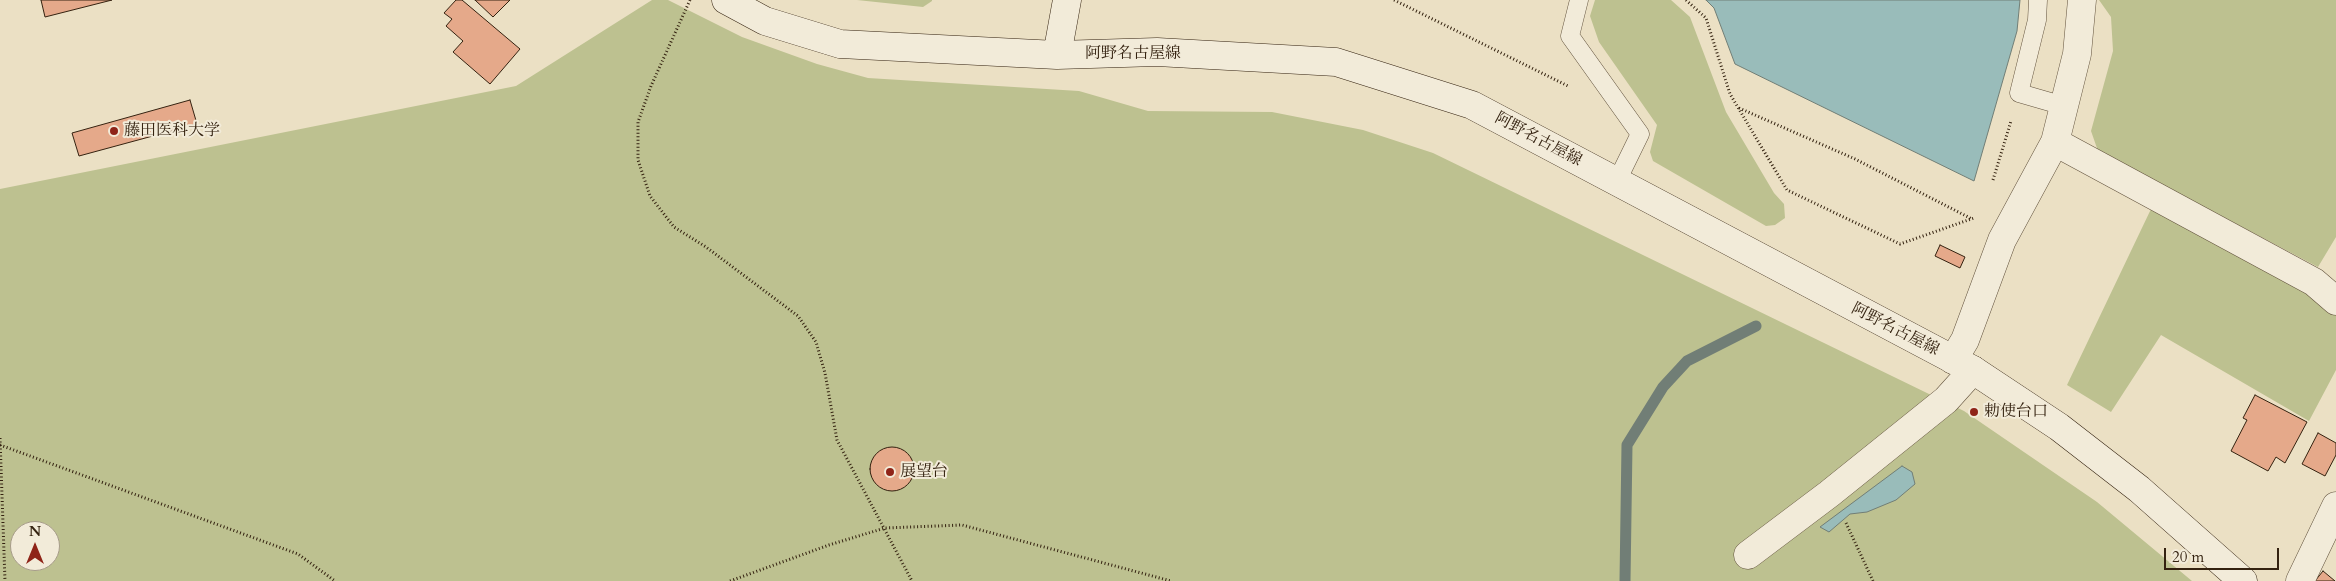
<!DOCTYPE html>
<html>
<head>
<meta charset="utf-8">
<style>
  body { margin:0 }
  #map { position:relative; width:2336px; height:581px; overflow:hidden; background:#ebe0c4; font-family:Cardo,serif }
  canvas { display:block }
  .north { position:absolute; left:10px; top:521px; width:50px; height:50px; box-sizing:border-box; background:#f2ebd9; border:1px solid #a69b89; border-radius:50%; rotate:0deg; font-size:14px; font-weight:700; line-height:20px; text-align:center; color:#342210 }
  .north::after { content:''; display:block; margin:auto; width:18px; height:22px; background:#8f2418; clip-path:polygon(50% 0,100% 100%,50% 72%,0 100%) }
  .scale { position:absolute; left:2164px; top:548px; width:115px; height:22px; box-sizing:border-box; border:2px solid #342210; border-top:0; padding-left:6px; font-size:15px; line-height:18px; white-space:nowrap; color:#342210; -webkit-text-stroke:4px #f2ebd9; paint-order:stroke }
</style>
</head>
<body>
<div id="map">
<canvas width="2336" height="581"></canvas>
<div class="north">N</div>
<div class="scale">20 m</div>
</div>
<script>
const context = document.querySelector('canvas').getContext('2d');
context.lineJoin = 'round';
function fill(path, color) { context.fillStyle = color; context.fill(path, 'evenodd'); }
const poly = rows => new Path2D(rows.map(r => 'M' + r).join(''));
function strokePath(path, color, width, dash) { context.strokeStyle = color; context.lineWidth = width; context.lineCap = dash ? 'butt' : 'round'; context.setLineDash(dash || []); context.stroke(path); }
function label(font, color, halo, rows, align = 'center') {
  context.font = font + ' Cardo,"Noto Serif JP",serif'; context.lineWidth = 4; context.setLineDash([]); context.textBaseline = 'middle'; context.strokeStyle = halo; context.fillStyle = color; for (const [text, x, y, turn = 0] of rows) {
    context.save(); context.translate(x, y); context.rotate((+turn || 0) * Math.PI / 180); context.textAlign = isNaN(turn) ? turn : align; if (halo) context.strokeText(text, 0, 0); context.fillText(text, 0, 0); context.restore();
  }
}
const green = poly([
  [652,0,668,0,742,37,817,64,868,78,1079,91,1148,111,1272,112,1363,130,1433,153,1964,411,2097,502,2192,581,0,581,0,189,516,86],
  [20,531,50,531,50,561,20,561],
  [857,0,932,0,932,1,923,7],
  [1595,0,1671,0,1690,17,1726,112,1774,193,1784,204,1785,218,1775,225,1766,226,1653,161,1650,152,1657,125,1599,42,1590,16],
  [2099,0,2336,0,2336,237,2318,267,2098,151,2091,131,2113,51,2111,17],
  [2151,209,2309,293,2336,315,2336,370,2309,421,2161,335,2111,412,2067,385]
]);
const water = poly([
  [1706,0,2020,0,2017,31,1974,181,1735,64,1714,8,1706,0],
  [1902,466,1912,472,1915,484,1896,500,1867,512,1850,514,1829,532,1820,527,1902,466]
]);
const stream = poly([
  [1625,581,1627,445,1663,387,1687,361,1756,326]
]);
const building = poly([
  [41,0,112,0,45,17,41,0],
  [456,0,462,0,520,49,490,84,453,52,463,41,446,26,452,19,444,13,456,0],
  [475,0,510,0,493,17,475,0],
  [190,100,197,124,79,156,72,133,190,100],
  [1940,245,1965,257,1960,268,1935,256,1940,245],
  [2255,395,2307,422,2285,463,2276,457,2268,471,2231,451,2247,420,2243,418,2255,395],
  [2318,433,2336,443,2336,455,2325,476,2302,464,2318,433],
  '870 469a22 22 0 1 1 44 0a22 22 0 1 1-44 0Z',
  [2323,571,2335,581,2315,581,2323,571]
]);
const path = poly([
  [690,0,651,86,638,122,638,160,650,196,674,227,706,247,798,316,816,342,825,373,837,440,912,581],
  [1394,0,1568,86],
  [1686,0,1706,18,1730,94,1787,190,1900,244,1974,218],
  [1739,108,1855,159,1972,219],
  [1993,180,2011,121],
  [0,438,5,581],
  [0,445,298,554,335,581],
  [1846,523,1873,581],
  [730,581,829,545,885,528,962,525,1171,581]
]);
const lane = poly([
  [1579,0,1570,36,1640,134,1617,181],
  [2038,0,2037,20,2019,93,2064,106]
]);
const street = poly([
  [2055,142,2077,54,2082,0],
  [1953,360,1965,340,2002,240,2055,142,2314,282,2336,301],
  [1748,555,1829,494,1946,400,1973,370],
  [2300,581,2336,506]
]);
const secondary = poly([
  [726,0,765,21,840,44,1057,55,1157,52,1336,62,1472,105,1973,370,2059,427,2139,489,2243,581],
  [1057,55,1067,0]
]);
const markers = [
  [114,131,5,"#8f2418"],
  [1974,412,5,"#8f2418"],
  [890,472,5,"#8f2418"]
];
const streetNames = [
  ["阿野名古屋線",1133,54],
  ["阿野名古屋線",1538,140,28],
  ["阿野名古屋線",1895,330,27]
];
const poiNames = [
  ["藤田医科大学",124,131],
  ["勅使台口",1984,412],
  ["展望台",900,472]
];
fill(green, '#bdc190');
fill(water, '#99bcba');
strokePath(water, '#717e76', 1);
strokePath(stream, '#717e76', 11);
fill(building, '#e5a98a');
strokePath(building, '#342210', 1);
strokePath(lane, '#62523d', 19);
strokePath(street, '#62523d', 29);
strokePath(secondary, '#342210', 29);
strokePath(path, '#342210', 3, [1, 2.5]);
strokePath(lane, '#f2ebd9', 18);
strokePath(street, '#f2ebd9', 28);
strokePath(secondary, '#f2ebd9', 28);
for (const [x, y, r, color] of markers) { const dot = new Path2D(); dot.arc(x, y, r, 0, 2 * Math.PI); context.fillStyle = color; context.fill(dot); strokePath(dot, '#f2ebd9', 2); }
label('16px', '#342210', '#f2ebd9', streetNames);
label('16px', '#342210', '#f2ebd9', poiNames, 'left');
</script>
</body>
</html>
